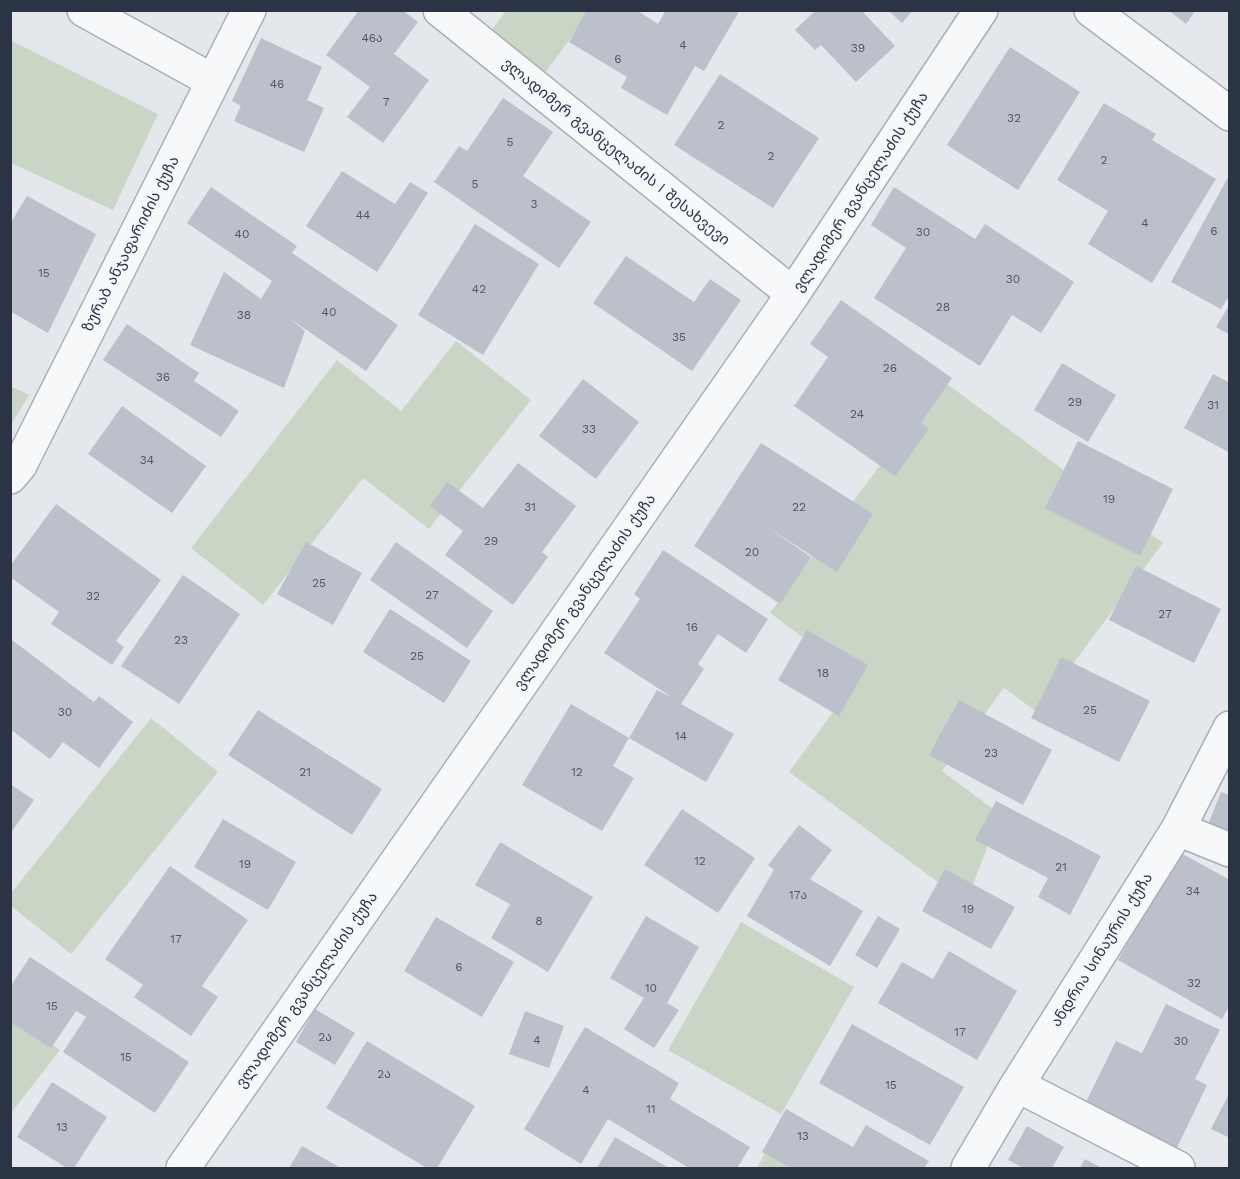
<!DOCTYPE html>
<html>
<head>
<meta charset="utf-8">
<style>
  body { margin:0 }
  #map { position:relative; width:1240px; height:1179px; overflow:hidden; background:#e4e7ec; font-family:"Work Sans",sans-serif }
  canvas { display:block }
  .frame { position:absolute; inset:0; border:12px solid #2b3445; pointer-events:none }
</style>
</head>
<body>
<div id="map">
<canvas width="1240" height="1179"></canvas>
<div class="frame"></div>
</div>
<script>
const context = document.querySelector('canvas').getContext('2d');
context.lineJoin = 'round';
function fill(path, color) { context.fillStyle = color; context.fill(path, 'evenodd'); }
const poly = rows => new Path2D(rows.map(r => 'M' + r).join(''));
function strokePath(path, color, width, dash) { context.strokeStyle = color; context.lineWidth = width; context.lineCap = dash ? 'butt' : 'round'; context.setLineDash(dash || []); context.stroke(path); }
function label(font, color, halo, rows, align = 'center') {
  context.font = font + ' "Work Sans","Noto Sans Georgian",sans-serif'; context.lineWidth = 4.5; context.setLineDash([]); context.textBaseline = 'middle'; context.strokeStyle = halo; context.fillStyle = color; for (const [text, x, y, turn = 0] of rows) {
    context.save(); context.translate(x, y); context.rotate((+turn || 0) * Math.PI / 180); context.textAlign = isNaN(turn) ? turn : align; if (halo) context.strokeText(text, 0, 0); context.fillText(text, 0, 0); context.restore();
  }
}
const green = poly([
  [506,11,591,11,544,74,490,32],
  [10,40,158,114,113,210,11,163],
  [456,341,531,400,429,529,363,478,263,605,191,548,337,360,401,411],
  [943,381,1163,543,1037,712,1004,688,942,771,1000,814,966,903,789,772,858,678,770,613],
  [11,386,29,395,11,425],
  [151,718,218,772,71,954,11,906,11,893],
  [741,922,854,987,781,1114,668,1050],
  [10,1012,60,1050,11,1113,10,1113],
  [765,1153,793,1168,757,1168]
]);
const building = poly([
  [359,10,402,10,418,22,394,54,429,80,383,143,347,117,370,87,326,55],
  [587,10,636,10,658,24,666,10,740,10,704,71,695,66,667,115,621,88,627,77,569,42],
  [816,10,832,12,834,10,861,10,895,46,856,82,821,45,815,50,795,30],
  [888,10,913,10,902,23],
  [1168,10,1196,10,1186,24],
  [261,38,322,67,307,100,324,108,304,152,234,121,241,106,232,101],
  [1010,47,1080,92,1018,190,947,145],
  [720,74,819,138,773,208,674,145],
  [503,98,553,132,523,176,591,222,559,268,434,182,459,146,467,151],
  [1104,103,1156,134,1152,140,1216,179,1152,283,1088,244,1108,211,1057,180],
  [342,171,395,204,410,182,428,193,377,272,306,226],
  [1227,179,1230,180,1230,294,1221,309,1171,282],
  [211,187,297,246,292,253,398,325,366,371,289,318,305,331,284,388,190,345,224,272,261,299,272,281,187,223],
  [894,187,975,239,985,224,1074,282,1041,333,1012,315,980,366,874,298,906,248,871,225],
  [27,196,96,234,48,333,10,311,10,224],
  [475,224,539,264,483,355,418,315],
  [626,256,694,302,710,279,741,300,692,371,593,303],
  [841,300,952,378,921,423,929,429,895,476,794,406,828,357,810,344],
  [1230,304,1230,335,1216,327],
  [127,324,199,373,194,381,239,411,221,437,103,360],
  [1062,363,1116,395,1088,442,1034,410],
  [1213,374,1230,383,1230,453,1184,428],
  [583,379,639,422,596,479,539,436],
  [122,406,206,466,172,513,88,454],
  [1078,441,1173,489,1140,556,1045,508],
  [761,443,873,514,837,572,764,525,811,557,780,604,694,546],
  [518,463,576,506,542,552,548,557,513,605,445,555,463,531,430,506,447,482,483,508],
  [56,504,161,580,116,641,124,647,112,665,51,624,59,612,10,577,10,566],
  [306,542,362,573,333,625,277,594],
  [396,542,493,611,467,648,370,580],
  [663,550,768,619,746,653,718,634,698,664,704,669,681,704,734,734,706,782,629,738,613,766,634,778,602,831,522,785,571,704,629,738,657,690,673,698,604,653,640,599,634,594],
  [1136,566,1221,609,1194,663,1109,620],
  [183,575,240,614,179,704,121,666],
  [390,609,471,661,444,703,363,652],
  [807,630,868,665,839,716,778,680],
  [12,640,94,702,99,696,133,722,99,768,63,742,50,759,10,729],
  [1061,657,1150,701,1119,762,1031,718],
  [959,700,1052,750,1023,805,929,755],
  [258,710,382,789,352,835,228,755],
  [10,784,34,800,10,834],
  [1221,792,1230,795,1230,835,1207,827],
  [996,801,1101,856,1070,915,1038,897,1048,878,975,840],
  [682,809,755,858,718,913,644,865],
  [223,819,296,862,268,910,194,867],
  [799,825,832,850,810,879,863,911,830,966,747,916,774,870,768,865],
  [500,842,593,897,548,972,491,938,510,904,475,885],
  [1179,852,1230,880,1230,1005,1222,1019,1118,960],
  [170,866,248,920,202,986,218,997,191,1036,134,997,143,985,105,959],
  [945,869,1015,907,991,949,922,911],
  [646,916,699,947,667,1003,679,1010,654,1048,624,1029,644,998,610,978],
  [878,916,900,929,877,968,855,955],
  [436,917,514,962,482,1017,404,971],
  [949,951,1017,991,977,1060,878,1003,902,962,933,979],
  [30,957,189,1062,155,1113,63,1052,86,1017,76,1011,51,1048,10,1022,10,987],
  [1166,1004,1220,1030,1195,1079,1207,1085,1175,1152,1083,1108,1116,1041,1142,1053],
  [315,1009,355,1033,335,1065,296,1042],
  [525,1011,564,1026,549,1068,509,1054],
  [852,1024,964,1087,930,1145,819,1083],
  [585,1027,679,1083,670,1099,750,1147,737,1168,689,1168,608,1119,581,1164,524,1129],
  [367,1041,475,1106,437,1168,427,1168,326,1108],
  [52,1082,107,1117,74,1168,67,1168,17,1137],
  [1230,1092,1230,1138,1211,1129],
  [786,1109,853,1147,866,1125,929,1161,924,1168,791,1168,762,1152],
  [1027,1126,1064,1147,1052,1168,1023,1168,1008,1160],
  [615,1137,669,1168,597,1168],
  [302,1146,341,1168,289,1168],
  [1085,1159,1102,1168,1080,1168]
]);
const minor = poly([
  [84,10,213,81],
  [440,10,793,294],
  [1091,10,1230,114],
  [10,477,20,465,249,10],
  [1178,829,1230,850],
  [1017,1085,1178,1168],
  [183,1168,793,294,981,10],
  [968,1168,1017,1085,1178,829,1230,728]
]);
const numberNames = [
  ["46ა",372,38],
  ["4",683,45],
  ["39",858,48],
  ["6",618,59],
  ["46",277,84],
  ["7",386,102],
  ["32",1014,118],
  ["2",721,125],
  ["5",510,142],
  ["2",771,156],
  ["2",1104,160],
  ["5",475,184],
  ["3",534,204],
  ["44",363,215],
  ["4",1145,223],
  ["6",1214,231],
  ["30",923,232],
  ["40",242,234],
  ["15",44,273],
  ["30",1013,279],
  ["42",479,289],
  ["28",943,307],
  ["40",329,312],
  ["38",244,315],
  ["35",679,337],
  ["26",890,368],
  ["36",163,377],
  ["29",1075,402],
  ["31",1213,405],
  ["24",857,414],
  ["33",589,429],
  ["34",147,460],
  ["19",1109,499],
  ["31",530,507],
  ["22",799,507],
  ["29",491,541],
  ["20",752,552],
  ["25",319,583],
  ["27",432,595],
  ["32",93,596],
  ["27",1165,614],
  ["16",692,627],
  ["23",181,640],
  ["25",417,656],
  ["18",823,673],
  ["25",1090,710],
  ["30",65,712],
  ["14",681,736],
  ["23",991,753],
  ["21",305,772],
  ["12",577,772],
  ["12",700,861],
  ["19",245,864],
  ["21",1061,867],
  ["34",1193,891],
  ["17ა",798,895],
  ["19",968,909],
  ["8",539,921],
  ["17",176,939],
  ["6",459,967],
  ["32",1194,983],
  ["10",651,988],
  ["15",52,1006],
  ["17",960,1032],
  ["2ა",325,1037],
  ["4",537,1040],
  ["30",1181,1041],
  ["15",126,1057],
  ["2ა",384,1074],
  ["15",891,1085],
  ["4",586,1090],
  ["11",651,1109],
  ["13",62,1127],
  ["13",803,1136]
];
const streetNames = [
  ["ვლადიმერ გვანცელაძის I შესახვევი",616,152,39],
  ["ვლადიმერ გვანცელაძის ქუჩა",861,192,-57],
  ["ზურაბ ანჯაფარიძის ქუჩა",131,244,-63],
  ["ვლადიმერ გვანცელაძის ქუჩა",585,592,-55],
  ["ანდრია სინაურის ქუჩა",1102,950,-58],
  ["ვლადიმერ გვანცელაძის ქუჩა",307,990,-55]
];
fill(green, '#c9d6c5');
fill(building, '#bbc0ca');
strokePath(minor, '#a9aeb7', 36);
strokePath(minor, '#f7f8fa', 33);
label('12px', '#4f5766', null, numberNames);
label('15px', '#2b3445', '#f4f6f9', streetNames);
</script>
</body>
</html>
